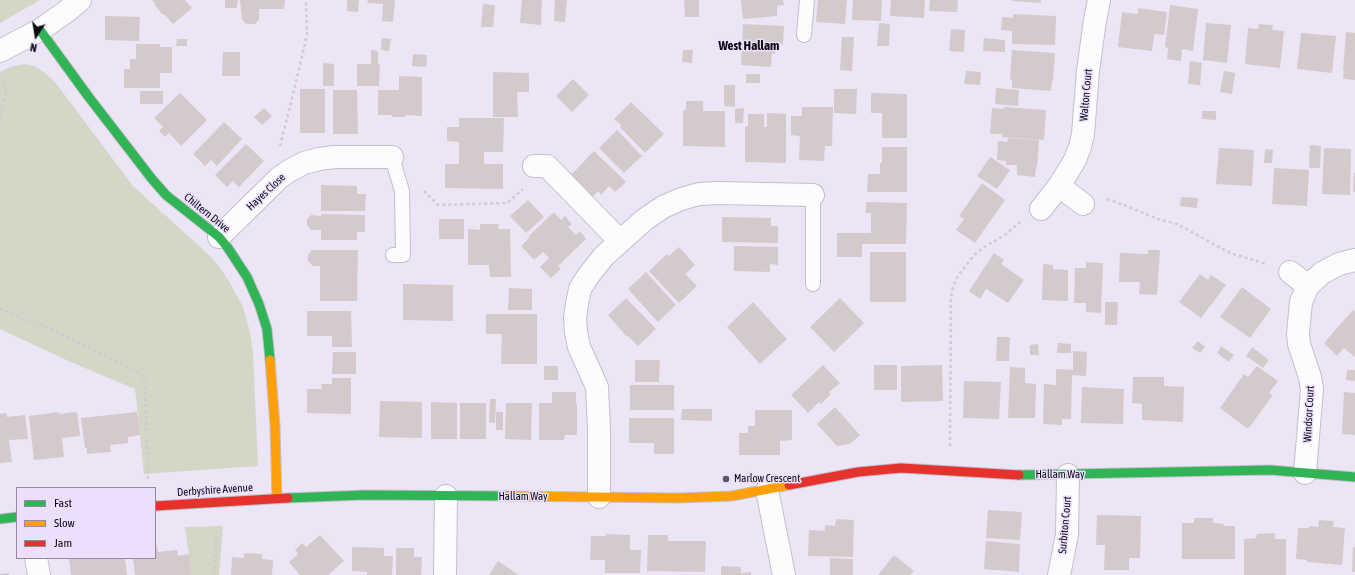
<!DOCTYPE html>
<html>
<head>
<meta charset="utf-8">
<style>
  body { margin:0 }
  #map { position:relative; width:1355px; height:575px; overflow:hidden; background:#ece5f6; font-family:"Asap Condensed",sans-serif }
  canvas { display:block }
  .legend { position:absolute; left:16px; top:487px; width:140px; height:72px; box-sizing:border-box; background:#ebdffc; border:1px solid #938a9f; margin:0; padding:5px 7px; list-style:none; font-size:12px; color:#0e0a13 }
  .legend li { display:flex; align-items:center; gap:8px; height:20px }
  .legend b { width:20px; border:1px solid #938a9f }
  .north { position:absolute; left:16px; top:16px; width:40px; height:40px; -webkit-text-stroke:3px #ebdffc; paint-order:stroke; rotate:192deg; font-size:11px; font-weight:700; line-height:16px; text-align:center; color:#0e0a13 }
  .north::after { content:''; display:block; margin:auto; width:14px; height:18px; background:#0e0a13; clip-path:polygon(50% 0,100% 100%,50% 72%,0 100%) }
</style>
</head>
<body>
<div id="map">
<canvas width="1355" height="575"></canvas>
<ul class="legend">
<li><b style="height:5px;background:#30b455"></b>Fast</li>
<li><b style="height:5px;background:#ff9f0a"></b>Slow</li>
<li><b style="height:5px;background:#e5322d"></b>Jam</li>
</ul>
<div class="north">N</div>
</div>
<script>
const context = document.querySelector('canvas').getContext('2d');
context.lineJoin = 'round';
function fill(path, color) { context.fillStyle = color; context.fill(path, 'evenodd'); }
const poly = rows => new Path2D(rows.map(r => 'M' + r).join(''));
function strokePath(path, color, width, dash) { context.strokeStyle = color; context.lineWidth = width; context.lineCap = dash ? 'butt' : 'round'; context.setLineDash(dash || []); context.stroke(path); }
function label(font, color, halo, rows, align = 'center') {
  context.font = font + ' "Asap Condensed",sans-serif'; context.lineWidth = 3; context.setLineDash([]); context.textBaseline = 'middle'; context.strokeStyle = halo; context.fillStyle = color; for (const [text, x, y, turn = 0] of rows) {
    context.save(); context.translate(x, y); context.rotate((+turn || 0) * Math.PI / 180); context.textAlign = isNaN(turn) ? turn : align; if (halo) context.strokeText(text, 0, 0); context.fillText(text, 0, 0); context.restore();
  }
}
const green = poly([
  [0,0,40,0,0,23],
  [24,64,34,66,45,73,55,82,133,186,207,253,219,266,230,283,243,307,250,332,253,352,258,466,144,474,135,389,73,363,0,329,0,72,10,67],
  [223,526,219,575,192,575,185,527]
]);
const building = poly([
  [152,0,185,0,192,8,173,24,164,14,163,15,154,4,155,3],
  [225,0,238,0,237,8,225,8],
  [240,0,285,0,284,9,259,9,259,19,257,22,255,24,248,24,245,23,242,19],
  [347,0,359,0,358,12,347,11],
  [368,0,395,0,393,22,382,21,383,4,367,3],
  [522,0,542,0,541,25,520,23],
  [555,0,567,0,565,22,554,21],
  [684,0,699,0,699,17,685,17],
  [741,0,783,0,784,5,777,6,777,16,743,19],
  [818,0,847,0,845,24,816,22],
  [853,0,882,0,881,21,852,20],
  [891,0,925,0,924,18,890,16],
  [930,0,958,0,957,12,929,11],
  [1012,0,1041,0,1041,3,1012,1],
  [483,4,495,5,493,27,481,27],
  [1170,5,1198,9,1193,51,1182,49,1181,61,1167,59,1168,48,1165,47],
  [1138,8,1167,12,1164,35,1154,34,1152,51,1118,47,1122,12,1138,14],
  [1013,14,1056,16,1055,45,1012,44,1012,31,1001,30,1002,17,1013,18],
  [105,16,140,17,139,41,105,40],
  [879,23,890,24,889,46,877,46],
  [1206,23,1231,25,1227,63,1203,60],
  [743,24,784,26,783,44,776,43,775,54,772,53,771,67,741,65],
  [1259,24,1273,25,1272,30,1284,31,1280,68,1245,64,1248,28,1258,29],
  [951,29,965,30,964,52,949,51],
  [1346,32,1355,33,1355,80,1343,79,1344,71,1343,70],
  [1301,33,1336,36,1332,73,1297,69],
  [842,37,854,37,852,71,840,70],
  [382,38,391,39,389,51,381,50],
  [984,38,1005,40,1005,52,983,51],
  [177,39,187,39,187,46,176,46],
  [136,44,160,44,160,47,172,47,172,73,160,73,160,88,124,88,124,69,130,69,130,59,136,59],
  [371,50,378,51,378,64,380,64,379,86,357,86,357,64,371,64],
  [683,50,693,50,692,63,682,62],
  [1012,50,1055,53,1053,81,1052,81,1051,91,1012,88,1012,80,1010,79],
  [223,52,240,52,240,76,222,76],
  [413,54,427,55,426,67,412,66],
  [1190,61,1202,63,1200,85,1188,84],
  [323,63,334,64,334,86,323,86],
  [966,71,981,72,980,85,964,84],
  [1224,71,1235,73,1232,94,1220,92],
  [493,72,529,73,529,92,517,92,518,117,493,117],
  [746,74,760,74,760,83,746,83],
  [399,76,422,77,422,116,406,115,406,117,392,117,392,115,378,115,378,90,399,90],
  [573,79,589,95,572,112,556,96],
  [724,85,735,85,735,107,724,106],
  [996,88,1019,90,1018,106,995,104],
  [300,89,325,89,325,133,300,133],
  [834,89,857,89,856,114,834,113],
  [333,90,357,90,358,134,333,134],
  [140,91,163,91,163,104,140,104],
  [180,93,207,120,181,146,169,133,165,137,159,131,163,127,154,118],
  [871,93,907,94,907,138,882,138,882,113,871,113],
  [686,101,703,101,703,111,725,111,725,147,683,146,683,110,686,110],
  [631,102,664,134,645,153,620,127,621,125,614,119],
  [802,107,833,107,832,146,825,146,824,161,799,160,800,136,791,135,791,116,802,116],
  [1004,107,1046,110,1044,140,1002,137,1002,134,990,134,992,108,1003,109],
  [264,108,272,116,262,125,254,117],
  [744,108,743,123,735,123,735,109],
  [1202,111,1216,111,1216,120,1202,119],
  [767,113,786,114,786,163,745,162,745,127,748,126,748,114,764,114,764,127,767,127],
  [459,118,504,118,503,152,484,152,484,164,503,164,503,189,445,188,445,164,459,164,459,142,447,141,447,127,459,127],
  [224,122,242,139,217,166,211,160,205,166,193,154],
  [617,130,642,156,624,173,599,148],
  [1008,138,1039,140,1037,167,1036,167,1035,177,1017,175,1017,165,1006,165,1006,161,997,160,998,141,1007,142],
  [246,144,264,161,239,187,233,181,227,187,215,175],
  [1310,145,1321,146,1320,168,1309,168],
  [882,147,907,147,907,192,867,192,868,174,880,174,880,163,882,163],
  [1219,148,1254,150,1252,186,1216,184],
  [1324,148,1351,149,1350,195,1322,194],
  [1265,149,1273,150,1272,163,1264,163],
  [594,151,626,182,615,192,609,186,601,195,598,191,590,200,568,178],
  [990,157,1010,170,997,189,977,176],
  [1274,168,1309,170,1307,206,1272,204],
  [1354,173,1355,173,1355,192,1353,192],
  [982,183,1005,200,975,243,956,230,964,219,959,216],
  [321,185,357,186,357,194,366,194,365,211,321,211],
  [1181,197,1198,198,1197,208,1180,206],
  [528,200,544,217,526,233,510,216],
  [866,202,907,203,906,244,862,244,862,257,837,257,837,233,871,233,871,213,866,213],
  [554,212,561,220,565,216,572,224,568,227,576,235,580,231,586,239,558,266,561,269,551,278,540,267,549,258,543,252,534,260,521,246,530,237,528,237],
  [321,214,365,215,365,232,357,232,357,240,321,240,321,230,311,230,307,225,307,219,311,215,321,216],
  [722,217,771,218,771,226,778,226,778,243,722,242],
  [439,219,464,219,464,239,439,239],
  [480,224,499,224,498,229,510,229,511,277,490,277,489,265,468,265,468,229,480,230],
  [734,246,778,247,778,265,770,264,770,272,734,271],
  [679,247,695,265,685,274,697,286,679,303,649,271,667,254,669,256],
  [312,250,358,250,357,301,320,301,320,266,313,266,308,261,308,255],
  [1148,250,1160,250,1157,295,1139,294,1140,282,1119,282,1120,253,1148,254],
  [870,252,906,252,906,302,870,302],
  [994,253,1004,260,1001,264,1024,280,1008,303,986,289,980,299,969,291],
  [1086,262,1103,263,1101,313,1086,312,1086,303,1074,303,1075,268,1086,268],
  [1043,264,1053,265,1053,269,1068,270,1068,301,1042,300],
  [646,272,676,305,658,322,628,289],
  [1200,274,1208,280,1211,275,1226,285,1201,318,1179,302],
  [403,284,453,285,453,321,403,320],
  [1242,287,1271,309,1250,338,1220,317],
  [509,288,532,289,532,310,508,310],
  [626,298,656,329,638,346,628,336,627,337,608,315],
  [840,298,864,323,834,352,810,327],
  [753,302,787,339,760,364,727,327],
  [1105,302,1118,302,1117,325,1105,325],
  [1353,310,1355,312,1355,357,1344,348,1337,356,1324,343],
  [307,311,351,311,352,347,332,347,332,336,307,336],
  [486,314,537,314,537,364,501,364,502,334,486,334],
  [997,337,1010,337,1009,361,996,361],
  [1198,341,1205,347,1200,353,1192,348],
  [1058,343,1071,344,1071,353,1057,353],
  [1038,344,1039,355,1030,355,1030,345],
  [1221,346,1234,355,1229,362,1217,353],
  [1252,347,1269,360,1263,368,1246,356],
  [1073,351,1087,352,1086,376,1072,375,1071,419,1062,419,1062,425,1043,424,1044,384,1056,385,1056,369,1073,370],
  [333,352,356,352,356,374,332,374],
  [635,360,660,360,659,382,635,382],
  [823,365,840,383,829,392,831,394,821,404,819,402,808,413,791,395],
  [874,365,897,365,897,390,874,390],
  [942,365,943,401,901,402,901,366],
  [544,366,558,366,558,380,544,380],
  [1257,366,1278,381,1269,393,1273,395,1248,429,1220,408,1244,374,1248,377],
  [1010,367,1025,368,1025,383,1036,384,1035,418,1008,418],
  [1347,370,1355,370,1355,381,1346,380],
  [1133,377,1164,377,1164,386,1184,387,1183,422,1142,420,1142,404,1132,403],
  [332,378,351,378,351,414,307,413,307,389,322,389,321,384,332,384],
  [964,381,1001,382,999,419,963,418],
  [630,385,674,385,674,410,630,410],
  [1082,387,1124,389,1123,424,1081,423],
  [552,392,576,392,576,404,577,404,577,435,565,435,564,440,539,440,539,403,552,403],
  [1344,392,1355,393,1355,435,1342,434],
  [490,399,496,399,495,423,489,422],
  [380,401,422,402,422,438,379,437],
  [431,402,457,403,457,439,431,439],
  [460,403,486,403,486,439,460,439],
  [506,403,532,403,531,440,505,439],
  [835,407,860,435,850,444,837,446,817,424],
  [682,409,712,409,712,421,681,420],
  [755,410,792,410,792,440,780,441,780,455,739,455,739,433,748,433,748,426,755,426],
  [59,412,59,414,77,412,80,436,62,438,64,457,34,460,29,416],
  [137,412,140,435,128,437,128,443,110,445,111,452,87,454,87,448,85,448,81,418],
  [496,412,503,412,503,430,496,430],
  [6,413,7,417,25,415,28,439,9,440,12,462,0,463,0,414],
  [629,418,674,418,674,454,654,454,654,443,629,443],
  [988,510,1022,512,1020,540,986,538],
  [1097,515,1141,516,1140,558,1129,558,1129,570,1104,570,1105,545,1096,545],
  [1194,518,1213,518,1213,523,1224,524,1224,526,1235,526,1235,559,1182,559,1182,523,1194,523],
  [836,519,854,520,853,557,808,556,809,530,825,531,825,525,835,526],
  [1319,520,1334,521,1333,527,1345,528,1342,565,1307,562,1307,560,1296,559,1298,528,1309,528,1309,526,1318,527],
  [1275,533,1275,539,1286,539,1286,575,1244,575,1244,539,1256,538,1257,534],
  [606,534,630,535,630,550,641,550,640,573,605,573,605,560,590,560,591,536,606,536],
  [320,535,344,561,328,575,300,575,289,562,298,554,295,550,302,543,306,547],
  [648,535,668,535,668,541,706,541,705,572,647,571],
  [986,541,1020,544,1019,572,984,569],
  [157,545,158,552,177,550,178,556,189,554,192,575,135,575,133,558,155,558,155,546],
  [352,547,384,548,384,556,393,556,392,575,367,575,367,572,352,571],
  [1353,547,1355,547,1355,572,1352,572],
  [396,548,414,548,414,557,422,557,421,575,396,575],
  [244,553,262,554,262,559,273,560,272,575,231,575,232,557,244,558],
  [894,555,914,571,910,575,878,575],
  [76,558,113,558,113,559,125,558,127,575,71,575,69,559],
  [830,558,853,559,853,575,830,575],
  [498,561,519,575,489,575],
  [721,566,741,567,741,573,751,572,751,575,721,575],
  [9,573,9,575,0,575,0,574]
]);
const path = poly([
  [0,119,6,92,4,76],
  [280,146,290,107,307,35,306,0],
  [424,191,438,205,507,203,523,189],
  [1107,199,1124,205,1158,219,1177,224,1230,253,1266,264],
  [0,309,53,330,133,369,141,375,145,382,148,481],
  [950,446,951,300,952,290,958,276,974,255,984,247,1005,235,1020,222],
  [214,575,217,528]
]);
const lane = poly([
  [804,35,807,0],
  [392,157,402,191,403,255,393,255],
  [813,195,813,284]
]);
const street = poly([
  [0,51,40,30,67,11,80,0],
  [534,166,547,166,620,241],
  [1059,186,1083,204],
  [1041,209,1059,186,1075,160,1080,147,1083,134,1088,71,1095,20,1099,0],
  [219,237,279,178,289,171,304,163,319,159,335,157,392,157],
  [1290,272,1308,286],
  [1305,473,1312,389,1310,377,1299,344,1298,334,1301,302,1308,286,1322,273,1339,264,1355,260],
  [767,490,784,575],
  [599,497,599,428,597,387,579,347,576,332,575,318,577,304,580,289,588,276,604,256,644,220,663,207,681,199,699,194,718,193,813,195],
  [36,558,39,575],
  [445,575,446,496],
  [1059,575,1067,535,1068,475]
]);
const fast = poly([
  [40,30,88,96,152,179,166,195,219,237,228,248,247,277,259,304,267,329,270,360],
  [1019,475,1270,470,1355,477],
  [288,498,364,495,509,496],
  [0,519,17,517]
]);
const slow = poly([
  [270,360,275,426,277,499],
  [509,496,679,498,732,496,789,485]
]);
const jam = poly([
  [789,485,858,472,901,468,1019,475],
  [155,506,288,498]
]);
const markers = [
  [726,479,4,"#5c5762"]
];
const streetNames = [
  ["Walton Court",1086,95,-85],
  ["Hayes Close",266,192,-43],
  ["Chiltern Drive",207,213,39],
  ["Windsor Court",1309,414,-87],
  ["Hallam Way",1060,475],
  ["Derbyshire Avenue",215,490,-4],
  ["Hallam Way",523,497],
  ["Surbiton Court",1065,525,-85]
];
const poiNames = [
  ["Marlow Crescent",734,479]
];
const quarterNames = [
  ["West Hallam",749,46]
];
fill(green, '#d4d6c6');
fill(building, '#d4cacb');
strokePath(lane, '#c4bfcc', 16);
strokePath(street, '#c4bfcc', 24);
strokePath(fast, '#c4bfcc', 11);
strokePath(slow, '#c4bfcc', 11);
strokePath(jam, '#c4bfcc', 11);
strokePath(path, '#ceccd1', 2.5, [3, 3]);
strokePath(lane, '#fcfbfe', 14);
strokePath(street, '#fcfbfe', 22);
strokePath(fast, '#30b455', 9);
strokePath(slow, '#ff9f0a', 9);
strokePath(jam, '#e5322d', 9);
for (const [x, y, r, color] of markers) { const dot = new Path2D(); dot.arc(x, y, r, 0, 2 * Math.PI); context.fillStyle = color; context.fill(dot); strokePath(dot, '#ebdffc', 1.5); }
label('11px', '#0e0a13', '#ebdffc', streetNames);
label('11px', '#0e0a13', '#ebdffc', poiNames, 'left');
label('bold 13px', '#0e0a13', '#ebdffc', quarterNames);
</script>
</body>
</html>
